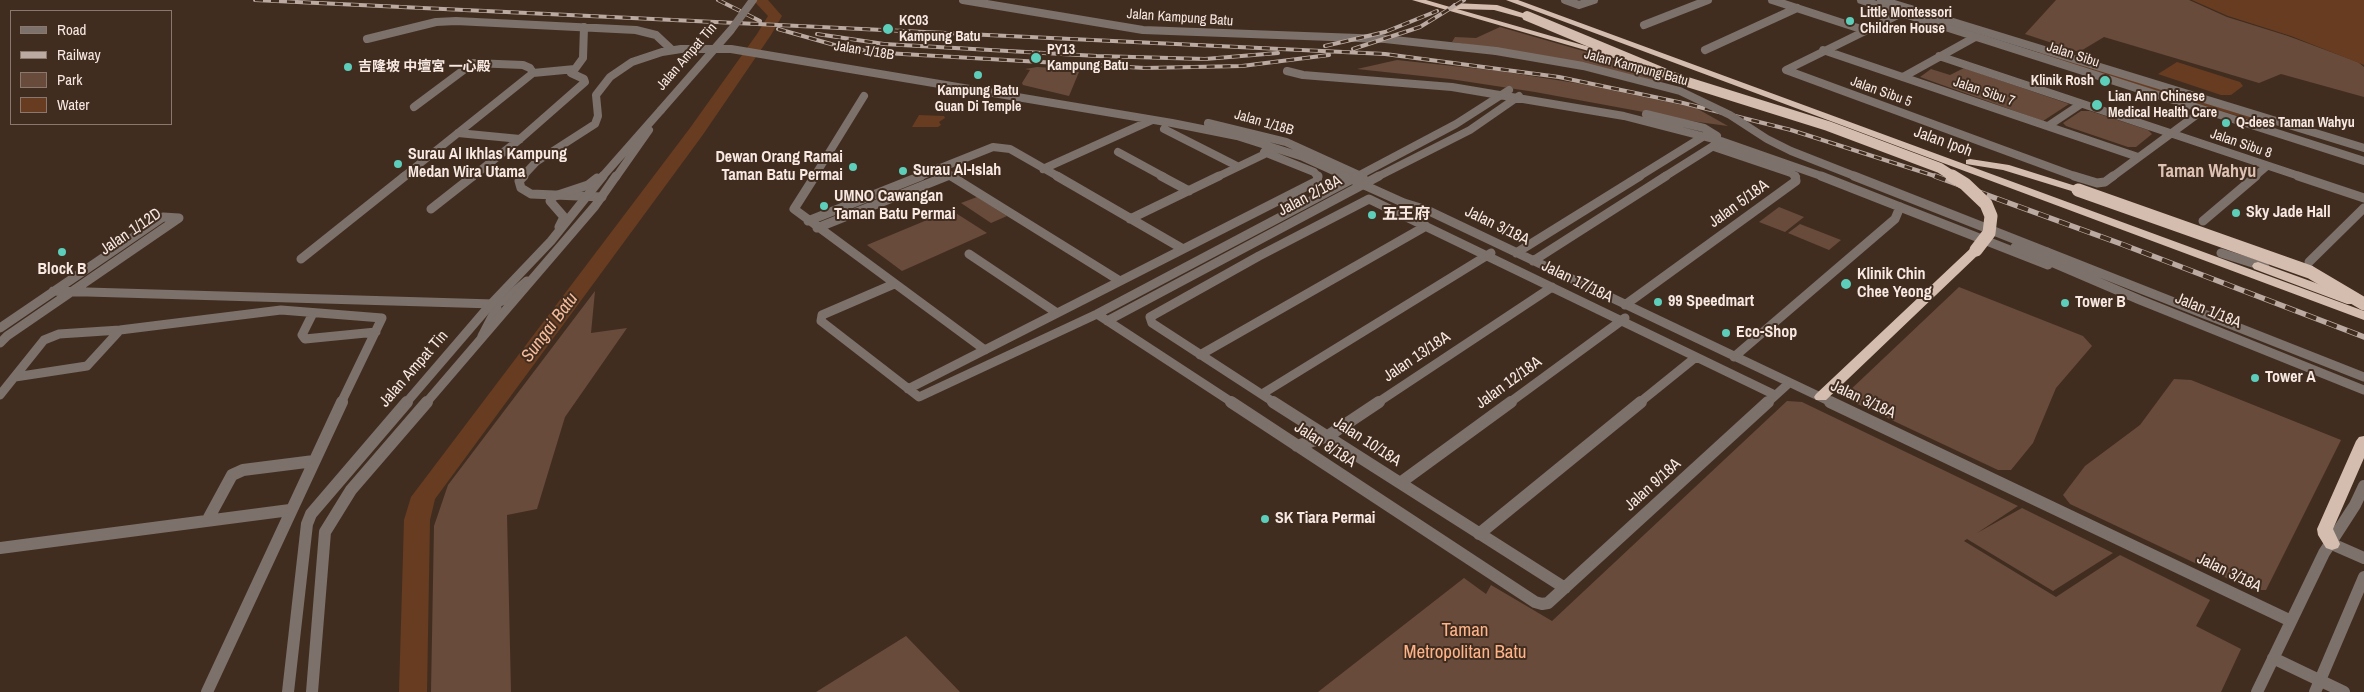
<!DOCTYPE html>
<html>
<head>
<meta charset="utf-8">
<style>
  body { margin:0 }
  #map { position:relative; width:2364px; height:692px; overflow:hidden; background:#412d20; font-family:"Archivo Narrow",sans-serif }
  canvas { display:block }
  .legend { position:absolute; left:10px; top:10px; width:162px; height:115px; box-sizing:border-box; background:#412d20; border:1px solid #8a786e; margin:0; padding:6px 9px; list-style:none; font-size:15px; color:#f7e9e2 }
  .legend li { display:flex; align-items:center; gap:10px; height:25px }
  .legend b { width:25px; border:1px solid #8a786e }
</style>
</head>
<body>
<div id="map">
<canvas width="2364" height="692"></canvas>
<ul class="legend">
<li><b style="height:6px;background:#7c716b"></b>Road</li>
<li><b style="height:6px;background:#baaaa1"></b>Railway</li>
<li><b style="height:14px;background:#684b3a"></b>Park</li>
<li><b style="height:14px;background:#683c20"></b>Water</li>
</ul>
</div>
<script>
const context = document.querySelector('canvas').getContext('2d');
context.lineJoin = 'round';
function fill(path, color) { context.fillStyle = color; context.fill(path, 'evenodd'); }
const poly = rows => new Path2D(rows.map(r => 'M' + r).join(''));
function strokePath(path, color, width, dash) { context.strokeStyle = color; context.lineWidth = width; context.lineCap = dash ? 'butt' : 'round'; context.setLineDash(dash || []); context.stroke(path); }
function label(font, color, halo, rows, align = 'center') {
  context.font = font + ' "Archivo Narrow","Noto Sans SC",sans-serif'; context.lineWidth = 4; context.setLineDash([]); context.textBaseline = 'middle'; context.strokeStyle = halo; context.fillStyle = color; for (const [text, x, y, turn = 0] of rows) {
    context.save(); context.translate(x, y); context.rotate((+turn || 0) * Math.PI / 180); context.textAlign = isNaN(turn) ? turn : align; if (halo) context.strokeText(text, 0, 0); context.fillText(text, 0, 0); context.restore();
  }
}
const green = poly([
  [2056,0,2189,0,2227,17,2288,36,2358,62,2364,67,2364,97,2281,74,2259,83,2104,37,2079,52,2025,34],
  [1500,27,1632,65,1664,80,1660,82,1549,57,1452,42,1455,37,1476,38],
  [1397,60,1499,71,1582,84,1696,108,1728,126,1698,122,1535,92,1450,79,1357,69],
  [1037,67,1071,69,1070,72,1079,72,1069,96,1023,85,1022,83,1030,70,1025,69],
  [1964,68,2069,104,2043,121,1920,77,1931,69,1950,75],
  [2081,111,2090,111,2148,130,2152,134,2136,147,2128,147,2066,126,2063,123],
  [977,197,1007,216,991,223,961,203],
  [1779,207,1804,217,1785,232,1759,222],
  [951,210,987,233,902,271,867,245],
  [1800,224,1841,240,1829,250,1788,233],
  [1959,287,2083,336,2092,346,2056,388,2033,443,2011,470,1998,470,1851,401,1847,393],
  [595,291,591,333,627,328,565,417,537,509,507,515,511,692,431,692,434,526,448,485],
  [2174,379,2191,380,2341,440,2266,590,2252,590,2070,504,2063,495,2085,466,2140,425],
  [1787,401,1802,402,2018,506,1977,533,2022,508,2113,553,2053,591,1967,539,1964,541,2056,597,2120,555,2210,600,2196,626,2241,649,2221,692,1318,692,1464,578,1486,594,1491,585,1552,621],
  [906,636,960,692,816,692]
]);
const water = poly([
  [2192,0,2364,0,2364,65,2291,36,2228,16],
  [2177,62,2240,82,2243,86,2231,95,2221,95,2158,74],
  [919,115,944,116,945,118,939,122,941,125,938,127,912,127]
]);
const stream = poly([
  [2041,53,2258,121]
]);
const river = poly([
  [753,0,768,0,782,16,771,35,702,136,435,499,430,520,427,692,399,692,404,520,411,497,690,128,757,34,768,16,753,0]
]);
const minorFar2 = poly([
  [1565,0,1579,5,1594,0],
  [1772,0,1864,30],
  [1861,0,2364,161],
  [1910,9,1786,70,2077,177],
  [1644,25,1708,0],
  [367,39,436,22,456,21,636,30,656,35,672,50],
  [1705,50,1797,8],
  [1823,50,2138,157],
  [1939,56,2302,177],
  [1287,71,1303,75,1452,87,1624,116,1721,141,1824,177],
  [1903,77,1977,36],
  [414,107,473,63,523,65,530,68,533,73],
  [1646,114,1704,128,1717,136],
  [1208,123,1286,142,1363,177],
  [2048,126,2081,104],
  [1164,129,1237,166],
  [458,133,520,139],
  [1714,147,1791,173,1796,177],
  [1118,152,1164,177],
  [1264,152,1314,172,1318,177],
  [938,168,953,177],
  [1043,169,1152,120],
  [403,177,533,73,575,69,583,58,584,27],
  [472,177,520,139,585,82,584,79,571,73],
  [522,177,536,162,595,124,598,116,596,95,610,77,632,62,662,52,681,49,731,49,1172,123,1237,136,1303,157,1347,177],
  [814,177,864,96],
  [918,177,993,147,1010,149,1059,177],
  [944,177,949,175],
  [1217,177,1269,152],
  [1356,177,1456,124,1509,90],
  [1377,177,1470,130,1519,96],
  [1638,177,1704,136],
  [1664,177,1718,143],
  [2112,177,2203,110],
  [2254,177,2267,166]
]);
const minorFar1 = poly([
  [524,176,519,181,521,188,531,194,602,197],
  [815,176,794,209,985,350],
  [951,176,1120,281],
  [1057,176,1183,249],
  [1161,176,1189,191],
  [1344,176,1404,203,1427,210,1833,403],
  [1361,176,1363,177],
  [2074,176,2097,183,2105,182,2113,176],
  [2298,176,2364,198],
  [431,209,473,176],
  [1130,219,1219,176],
  [808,221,921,176],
  [2203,221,2256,176],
  [817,228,947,176],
  [1516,253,1640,176],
  [2221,253,2265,267],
  [969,254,1057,313],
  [301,259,405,176],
  [1533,261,1666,176],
  [2309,262,2364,208],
  [894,284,822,315,821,321,919,397,1097,314,1358,176],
  [53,291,494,304,505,300,527,281],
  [1625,305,1796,181,1795,176],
  [313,313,302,335,305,339,376,332],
  [1097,314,1233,403],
  [1107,321,1379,176],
  [0,328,163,217,179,218,7,336,0,343],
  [482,336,497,307,491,304],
  [1200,355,1426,226],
  [1734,357,1895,219,1900,207,1821,176],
  [15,377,87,366,120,330],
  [908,389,1317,181,1318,176],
  [1262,394,1491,253],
  [0,395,44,340,59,334,120,330,281,310,382,318,341,403],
  [1275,403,1152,323,1150,317,1259,256,1369,199,1775,395],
  [1377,403,1552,287],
  [1509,403,1625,318],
  [1639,403,1696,357],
  [1767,403,1789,383]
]);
const minor = poly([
  [1231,402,1535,602,1542,604,1548,603,1768,402],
  [1273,402,1565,588],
  [1830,402,2291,621],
  [1297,446,1328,436,1379,402],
  [1400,483,1511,402],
  [207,521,232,475,243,470,314,461],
  [1479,534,1641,402],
  [2332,544,2364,558],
  [0,548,290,510],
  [2273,658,2344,692],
  [207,692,342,402],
  [2257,692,2324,553,2355,505,2364,486],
  [2315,692,2364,577]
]);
const tertiaryFar2 = poly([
  [963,0,1143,30,1385,39,1496,51],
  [1881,0,2364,148],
  [602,177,661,110],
  [616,177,649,130]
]);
const tertiaryFar1 = poly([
  [555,196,588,185,597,178],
  [550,201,564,217,559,227],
  [1900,207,2048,265],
  [2047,252,2364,377],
  [2042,258,2140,300,2364,390],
  [406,403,491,304,551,241,603,176],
  [426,403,595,206,616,176]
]);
const tertiary = poly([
  [288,692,307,524,311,514,407,402],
  [312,692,325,532,351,490,427,402]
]);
const trunk = poly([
  [1412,0,1426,0,1450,7,1454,3,1497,5,1532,16,1527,19,1494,10,1457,9,1621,56,1613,58,1412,0],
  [1506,0,1518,0,2364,311,2364,320,1506,0],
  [1970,159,2009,165,2082,188,2084,190,2078,193,2003,170,1966,164,1966,160,1970,159],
  [1976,246,1982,250,1980,253,1826,400,1816,400,1814,397,1816,394,1972,247,1976,246],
  [2258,262,2357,298,2359,301,2357,304,2347,304,2254,269,2252,266,2254,263,2258,262],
  [2364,436,2364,458,2333,529,2340,544,2338,548,2332,550,2326,548,2318,535,2317,529,2356,441,2359,437,2364,436]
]);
const railFar1 = poly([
  [255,0,1385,54,1559,77,1683,103,1791,130,1938,177],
  [718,0,760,21],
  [778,29,845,48,885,53,1145,68,1242,66,1329,55],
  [817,34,884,44,1097,56,1205,59,1278,53],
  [1325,46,1385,32,1437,11],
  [1353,49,1420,27,1464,0]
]);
const rail = poly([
  [1935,176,2124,245,2364,337]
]);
const tertiaryBridgeFar1 = poly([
  [1496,51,1583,66,1680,91,1730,115,1767,139,1791,151,1857,177],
  [661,110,731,30,753,0]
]);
const tertiaryBridge = poly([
  [1854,176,2047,252],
  [2015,247,2042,258]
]);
const trunkBridgeFar1 = poly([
  [1527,16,1681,80,1828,126,1940,168,1954,177]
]);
const trunkBridge = poly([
  [1952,176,1965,184,1986,204,1991,216,1989,233,1976,250],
  [2078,190,2310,272,2364,304]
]);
const markers = [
  [1850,21,5,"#5cceba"],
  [888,29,6,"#5cceba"],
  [1036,58,6,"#5cceba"],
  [348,67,5,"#5cceba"],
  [978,75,5,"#5cceba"],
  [2105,81,6,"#5cceba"],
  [2097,105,6,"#5cceba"],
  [2226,123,5,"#5cceba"],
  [398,164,5,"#5cceba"],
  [853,167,5,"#5cceba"],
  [903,171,5,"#5cceba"],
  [824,206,5,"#5cceba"],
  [2236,213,5,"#5cceba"],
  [1372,215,5,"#5cceba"],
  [62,252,5,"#5cceba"],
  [1846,284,6,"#5cceba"],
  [1658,302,5,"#5cceba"],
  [2065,303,5,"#5cceba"],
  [1726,333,5,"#5cceba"],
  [2255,378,5,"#5cceba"],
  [1265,519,5,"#5cceba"]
];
const farPoinames = [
  ["Little Montessori",1860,13],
  ["Children House",1860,29],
  ["KC03",899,21],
  ["Kampung Batu",899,37],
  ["PY13",1047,50],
  ["Kampung Batu",1047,66],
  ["吉隆坡 中壇宮 一心殿",358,67],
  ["Klinik Rosh",2094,81,"right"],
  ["Kampung Batu",978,91,"center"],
  ["Guan Di Temple",978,107,"center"],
  ["Lian Ann Chinese",2108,97],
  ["Medical Health Care",2108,113],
  ["Q-dees Taman Wahyu",2236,123]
];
const farStreetnames = [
  ["Jalan Kampung Batu",1180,18,4],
  ["Jalan 1/18B",864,51,9],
  ["Jalan Sibu",2073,55,18],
  ["Jalan Ampat Tin",687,57,-49],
  ["Jalan Kampung Batu",1636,68,15],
  ["Jalan Sibu 5",1881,92,20],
  ["Jalan Sibu 7",1984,92,19],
  ["Jalan 1/18B",1264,123,16],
  ["Jalan Sibu 8",2241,144,19]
];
const streetNames = [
  ["Jalan Ipoh",1943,142,20],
  ["Jalan 2/18A",1310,196,-28],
  ["Jalan 5/18A",1739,204,-36],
  ["Jalan 3/18A",1497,226,26],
  ["Jalan 1/12D",131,232,-34],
  ["Jalan 17/18A",1577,282,26],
  ["Jalan 1/18A",2208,311,22],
  ["Jalan 13/18A",1417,357,-34],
  ["Jalan Ampat Tin",414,369,-49],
  ["Jalan 12/18A",1509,383,-36],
  ["Jalan 3/18A",1863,400,25],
  ["Jalan 10/18A",1367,442,33],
  ["Jalan 8/18A",1325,445,33],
  ["Jalan 9/18A",1653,485,-42],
  ["Jalan 3/18A",2229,573,26]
];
const poiNames = [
  ["Surau Al Ikhlas Kampung",408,155],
  ["Medan Wira Utama",408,173],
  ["Dewan Orang Ramai",843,158,"right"],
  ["Taman Batu Permai",843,176,"right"],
  ["Surau Al-Islah",913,171],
  ["UMNO Cawangan",834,197],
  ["Taman Batu Permai",834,215],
  ["Sky Jade Hall",2246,213],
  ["五王府",1382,215],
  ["Block B",62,270,"center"],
  ["Klinik Chin",1857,275],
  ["Chee Yeong",1857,293],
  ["99 Speedmart",1668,302],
  ["Tower B",2075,303],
  ["Eco-Shop",1736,333],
  ["Tower A",2265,378],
  ["SK Tiara Permai",1275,519]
];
const neighbourhoodNames = [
  ["Taman Wahyu",2207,172]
];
const waterNames = [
  ["Sungai Batu",550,328,-53]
];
const nearParknames = [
  ["Taman",1465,631],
  ["Metropolitan Batu",1465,653]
];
fill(green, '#684b3a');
fill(water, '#683c20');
strokePath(stream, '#683c20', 2.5);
fill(river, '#683c20');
strokePath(minorFar2, '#7c716b', 8);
strokePath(minorFar1, '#7c716b', 9);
strokePath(minor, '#7c716b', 12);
strokePath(tertiaryFar2, '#7c716b', 8);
strokePath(tertiaryFar1, '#7c716b', 9);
strokePath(tertiary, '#7c716b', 12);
fill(trunk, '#d4bcae');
strokePath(railFar1, '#baaaa1', 4);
strokePath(rail, '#baaaa1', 5.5);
strokePath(railFar1, '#412d20', 2.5, [8]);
strokePath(rail, '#412d20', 4, [11]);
strokePath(tertiaryBridgeFar1, '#7c716b', 8);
strokePath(tertiaryBridge, '#7c716b', 9);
strokePath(trunkBridgeFar1, '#d4bcae', 10);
strokePath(trunkBridge, '#d4bcae', 13);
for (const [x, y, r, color] of markers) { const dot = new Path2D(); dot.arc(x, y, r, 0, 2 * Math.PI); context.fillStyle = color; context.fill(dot); strokePath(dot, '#412d20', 2); }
label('bold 14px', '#f7e9e2', '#412d20', farPoinames, 'left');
label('14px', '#f7e9e2', '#412d20', farStreetnames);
label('16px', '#f7e9e2', '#412d20', streetNames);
label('bold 16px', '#f7e9e2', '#412d20', poiNames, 'left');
label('bold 18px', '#ddc2b3', '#412d20', neighbourhoodNames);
label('italic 18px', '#f7bc99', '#412d20', waterNames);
label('19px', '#feb488', '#412d20', nearParknames);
</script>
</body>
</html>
